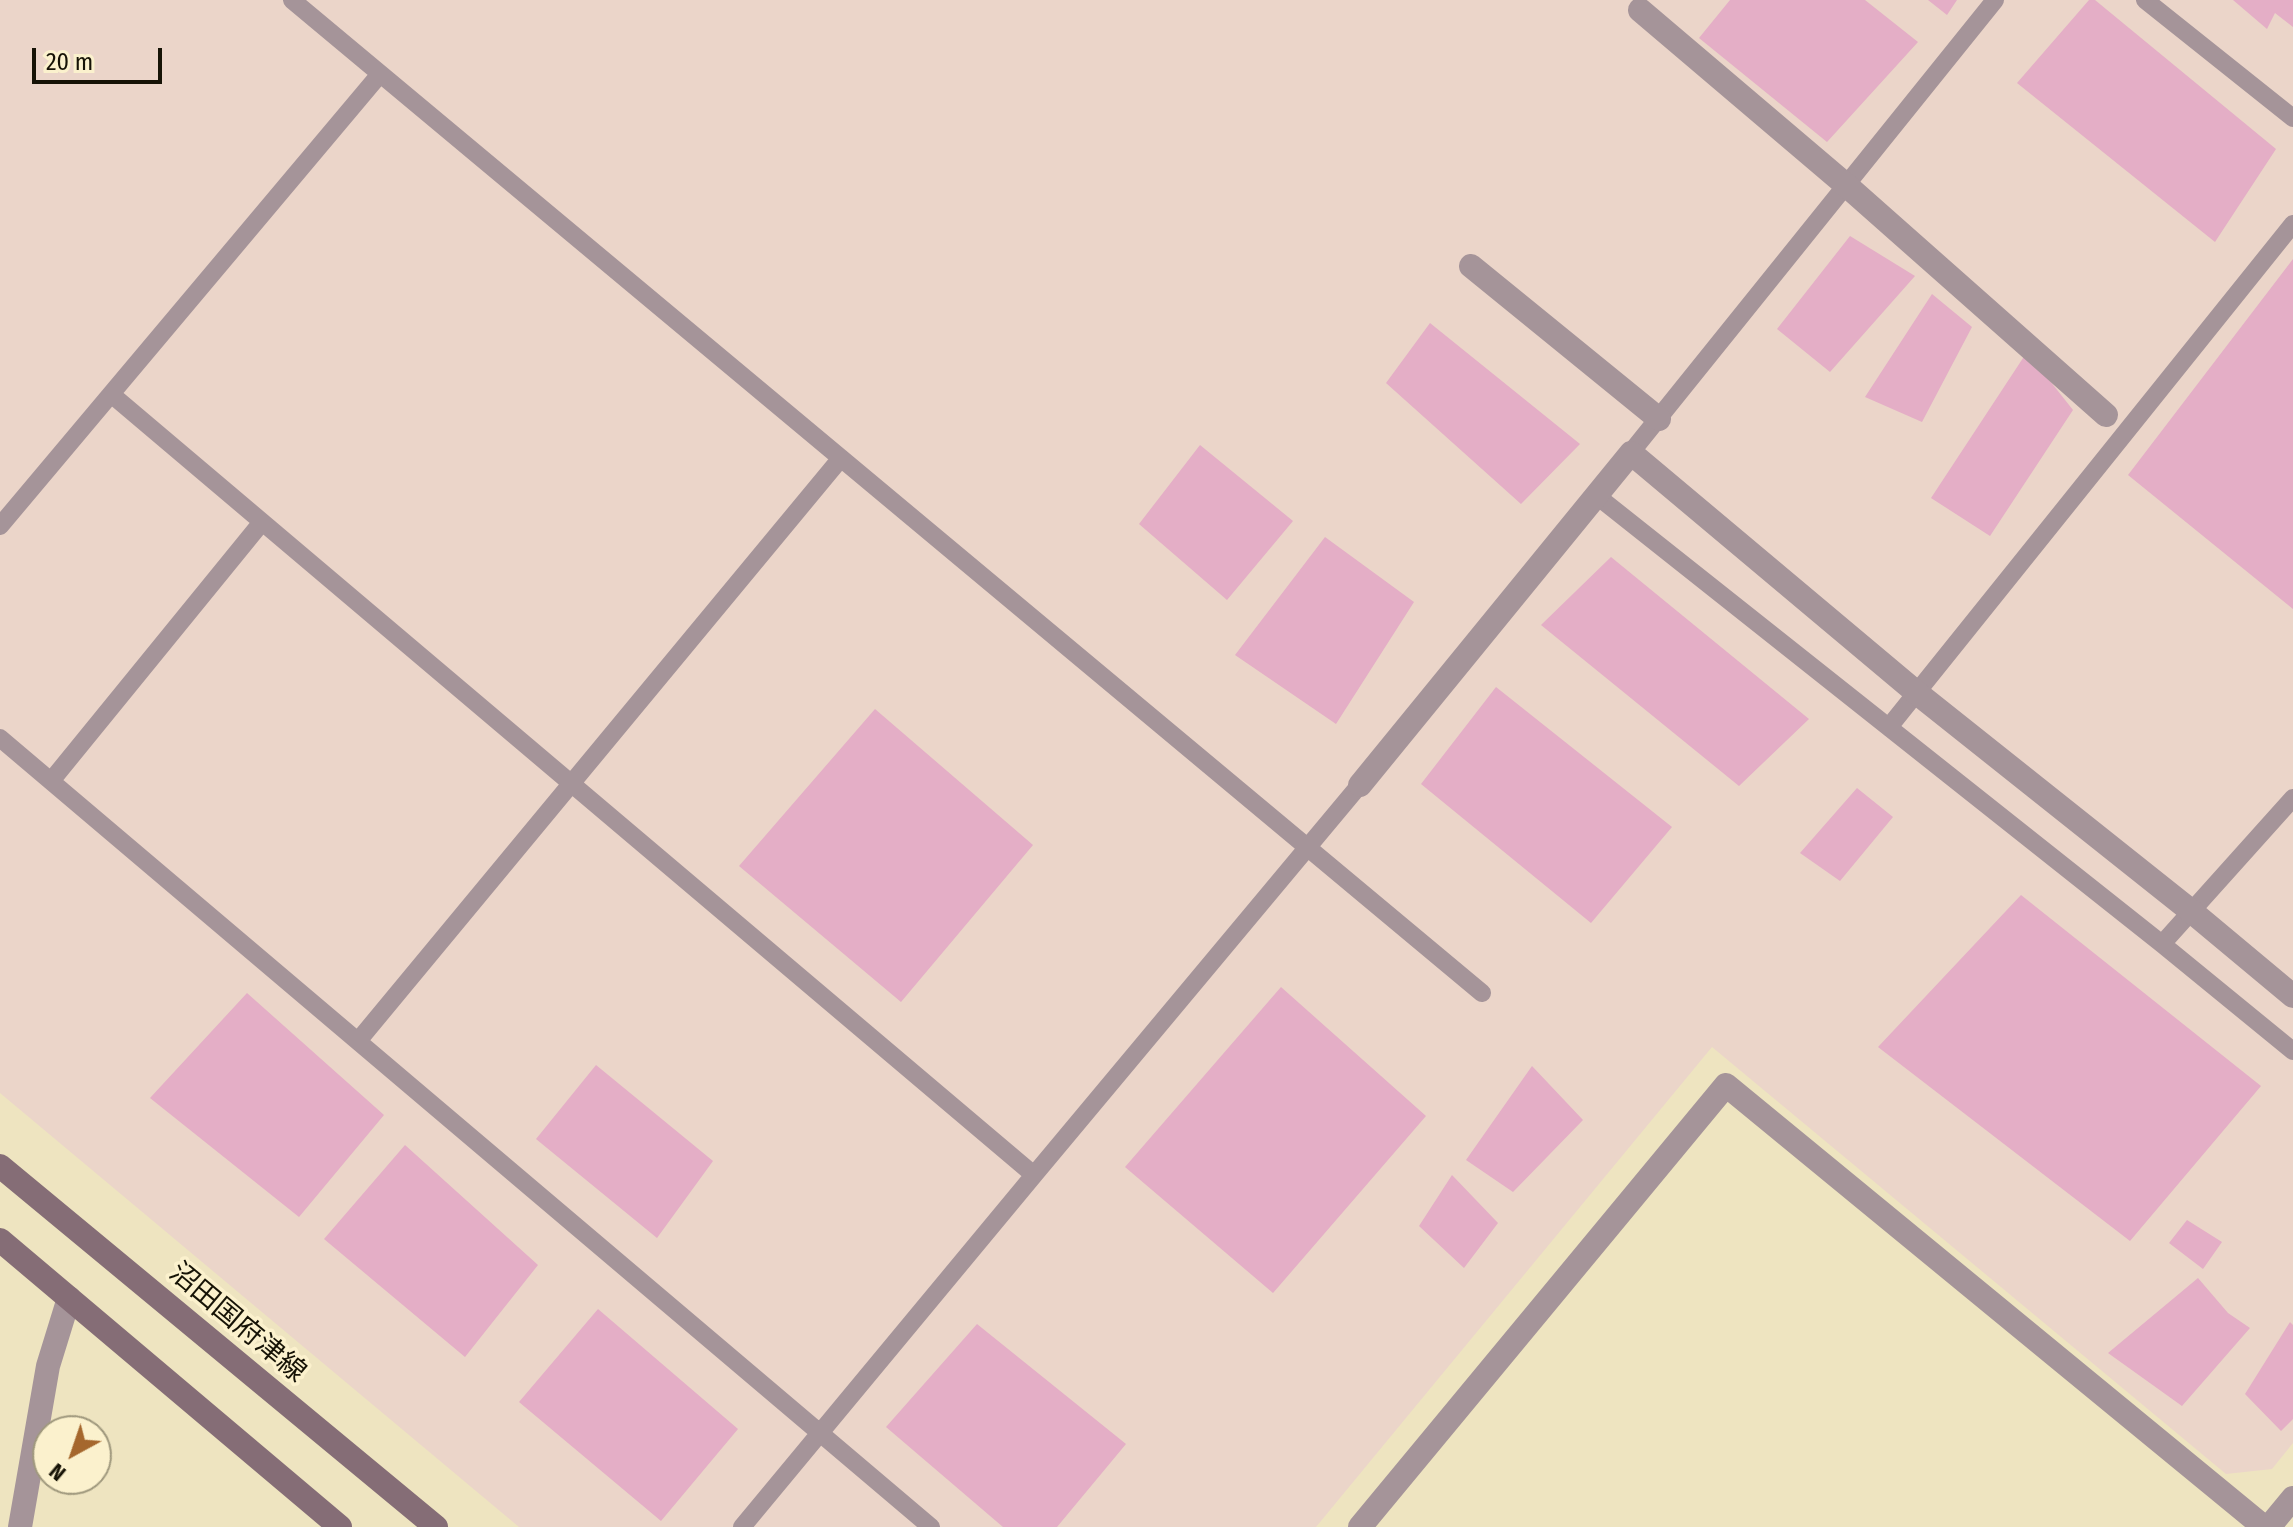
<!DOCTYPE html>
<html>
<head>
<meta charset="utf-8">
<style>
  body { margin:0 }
  #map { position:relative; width:2293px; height:1527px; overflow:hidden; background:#eee4c0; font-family:"Fira Sans Condensed",sans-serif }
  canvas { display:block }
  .north { position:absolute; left:32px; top:1415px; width:80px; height:80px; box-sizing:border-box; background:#fbf1cd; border:2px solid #9f987d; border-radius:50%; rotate:220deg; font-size:22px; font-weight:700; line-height:32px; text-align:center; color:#161306 }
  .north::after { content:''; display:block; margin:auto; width:28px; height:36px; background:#a5672d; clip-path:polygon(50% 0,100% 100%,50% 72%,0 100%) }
  .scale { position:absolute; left:32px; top:48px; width:130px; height:36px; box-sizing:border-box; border:4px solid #161306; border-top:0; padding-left:10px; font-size:24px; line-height:28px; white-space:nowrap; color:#161306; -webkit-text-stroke:6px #fbf1cd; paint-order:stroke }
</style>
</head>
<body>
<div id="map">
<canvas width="2293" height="1527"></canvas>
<div class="north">N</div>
<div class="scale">20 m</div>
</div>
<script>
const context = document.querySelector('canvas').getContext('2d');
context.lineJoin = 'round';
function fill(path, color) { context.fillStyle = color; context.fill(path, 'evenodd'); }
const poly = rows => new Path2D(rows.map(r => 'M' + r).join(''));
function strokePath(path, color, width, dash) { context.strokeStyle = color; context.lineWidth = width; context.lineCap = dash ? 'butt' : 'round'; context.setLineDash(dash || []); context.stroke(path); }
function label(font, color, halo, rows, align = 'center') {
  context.font = font + ' "Fira Sans Condensed","Noto Sans JP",sans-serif'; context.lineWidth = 7; context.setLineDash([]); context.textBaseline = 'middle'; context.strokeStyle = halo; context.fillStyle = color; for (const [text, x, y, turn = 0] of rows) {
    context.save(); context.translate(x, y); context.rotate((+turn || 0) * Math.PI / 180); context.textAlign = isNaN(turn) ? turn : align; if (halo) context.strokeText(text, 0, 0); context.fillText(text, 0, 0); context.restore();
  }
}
const industrial = poly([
  [0,0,2293,0,2293,1443,2272,1469,2226,1474,1712,1047,1316,1527,519,1527,0,1093]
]);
const building = poly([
  [1730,0,1865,0,1918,42,1827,142,1699,38],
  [1928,0,1957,0,1947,15],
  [2089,0,2095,0,2276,149,2215,242,2017,83],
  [2233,0,2293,0,2293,27,2275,13,2267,29],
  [1850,236,1915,276,1830,372,1777,329],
  [2293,259,2293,609,2128,475],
  [1932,294,1972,327,1922,422,1865,397],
  [1430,323,1580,444,1521,504,1386,383],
  [2027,352,2073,410,1990,536,1931,498],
  [1200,445,1293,521,1227,600,1139,524],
  [1325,537,1414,602,1336,724,1235,655],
  [1611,557,1809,719,1739,786,1541,625],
  [1496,687,1672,827,1591,923,1421,784],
  [875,709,1033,845,901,1002,739,866],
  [1857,788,1893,817,1840,881,1800,853],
  [2021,895,2261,1086,2130,1241,1878,1047],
  [1281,987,1426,1116,1273,1293,1125,1167],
  [247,993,384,1115,299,1217,150,1098],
  [596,1065,713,1161,657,1238,536,1139],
  [1532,1066,1583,1120,1513,1192,1466,1160],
  [405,1145,538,1265,465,1357,324,1239],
  [1452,1175,1498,1223,1464,1268,1419,1226],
  [2187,1220,2222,1242,2203,1269,2169,1243],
  [2198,1278,2228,1313,2250,1328,2182,1406,2108,1353],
  [598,1309,738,1429,661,1521,519,1402],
  [2290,1322,2293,1325,2293,1419,2281,1431,2245,1394],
  [977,1324,1126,1444,1057,1527,1003,1527,886,1427]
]);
const lane = poly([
  [292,0,1482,993],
  [2145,0,2293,118],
  [111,394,1034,1175,742,1527],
  [1624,461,1995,0],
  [1597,496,2162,944,2293,1051],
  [0,526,380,74],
  [1889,727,2293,224],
  [0,738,931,1527],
  [51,781,262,522],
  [2162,944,2293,798],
  [358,1041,841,458],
  [1034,1175,1368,775]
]);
const street = poly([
  [1640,10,1846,185,2106,415],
  [1471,266,1659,419],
  [1360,785,1631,453,1917,693,2191,911,2293,996],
  [20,1527,48,1366,69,1298],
  [1360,1527,1726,1085,2264,1527],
  [2269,1527,2293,1498]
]);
const secondary = poly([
  [0,1166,436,1527],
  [0,1240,340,1527]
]);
const streetNames = [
  ["沼田国府津線",237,1323,40]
];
fill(industrial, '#ebd5c9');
fill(building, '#e4aec6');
strokePath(lane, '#a59499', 18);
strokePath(street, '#a59499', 24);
strokePath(secondary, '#856d76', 24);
label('28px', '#161306', '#fbf1cd', streetNames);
</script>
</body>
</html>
